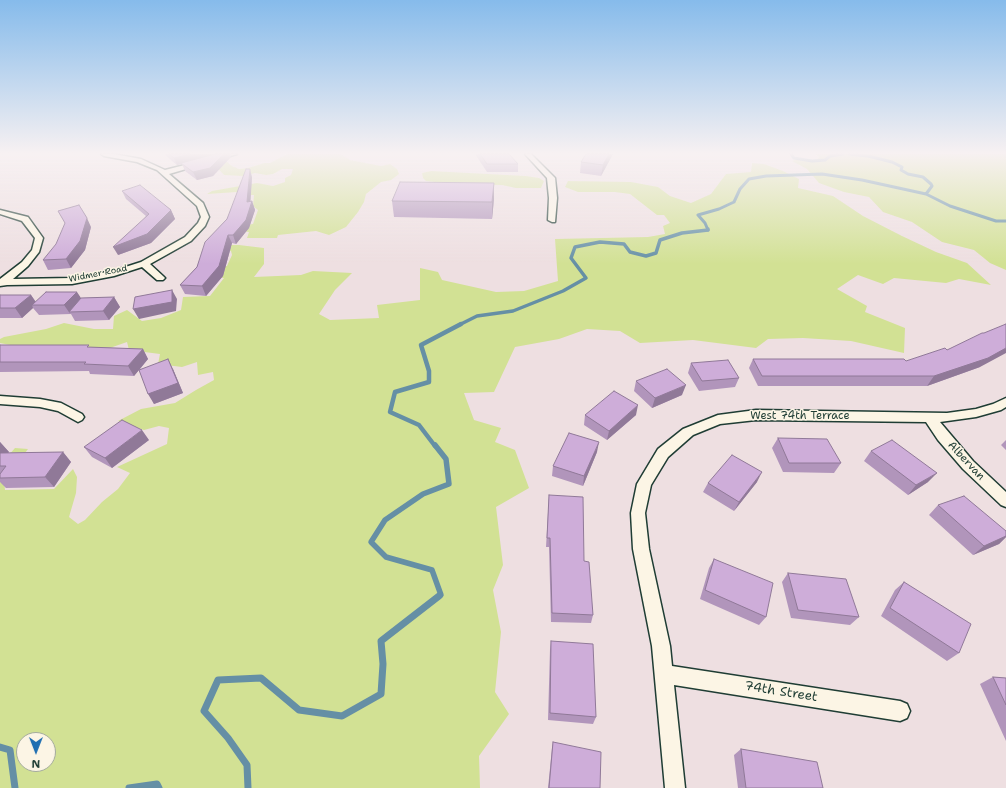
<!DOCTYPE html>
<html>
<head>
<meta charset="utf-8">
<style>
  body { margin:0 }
  #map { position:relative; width:1006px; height:788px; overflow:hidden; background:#eedfe1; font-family:"Shantell Sans",sans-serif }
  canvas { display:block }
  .north { position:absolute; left:16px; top:732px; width:40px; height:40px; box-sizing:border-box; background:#fcf5e5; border:1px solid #a4ab9e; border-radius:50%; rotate:180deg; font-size:11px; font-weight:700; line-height:16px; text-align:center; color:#1f3d34 }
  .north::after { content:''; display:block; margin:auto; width:14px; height:18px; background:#1f6fb2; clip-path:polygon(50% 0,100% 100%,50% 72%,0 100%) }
</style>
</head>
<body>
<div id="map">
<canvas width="1006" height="788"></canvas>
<div class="north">N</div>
</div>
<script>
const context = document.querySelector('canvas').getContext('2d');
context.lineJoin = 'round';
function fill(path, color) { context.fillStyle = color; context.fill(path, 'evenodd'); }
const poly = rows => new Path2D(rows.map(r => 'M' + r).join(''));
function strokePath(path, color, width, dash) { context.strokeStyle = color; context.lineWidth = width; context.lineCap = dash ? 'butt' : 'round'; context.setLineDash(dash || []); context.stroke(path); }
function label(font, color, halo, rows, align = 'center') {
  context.font = font + ' "Shantell Sans",sans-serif'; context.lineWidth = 3; context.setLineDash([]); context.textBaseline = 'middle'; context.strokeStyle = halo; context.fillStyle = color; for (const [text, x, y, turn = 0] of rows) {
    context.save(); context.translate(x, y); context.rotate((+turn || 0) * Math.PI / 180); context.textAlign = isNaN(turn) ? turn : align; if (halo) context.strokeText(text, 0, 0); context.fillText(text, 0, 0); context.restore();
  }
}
const green = poly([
  [287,154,341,154,350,160,381,166,390,164,397,169,399,174,391,180,381,182,366,194,364,202,358,212,346,227,329,235,316,231,278,235,277,238,247,238,249,232,230,230,229,227,253,224,258,210,253,206,254,195,236,195,237,192,207,194,212,191,257,183,273,186,285,182,285,178,291,175,293,169,282,169,273,174,266,175,255,173,243,176,224,175,213,163,227,162,232,166,239,169,248,168,264,163,270,163],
  [815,154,1006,154,1006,270,990,263,974,250,942,242,912,222,883,212,869,197,844,192,819,183,807,169,792,161,797,159,814,162,819,157],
  [752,163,764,164,783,171,799,179,798,188,833,196,863,216,902,236,936,252,967,263,991,285,959,279,946,283,894,278,883,284,858,275,837,289,867,306,865,312,905,328,904,353,851,341,803,338,768,339,756,348,693,340,640,343,620,331,587,329,559,339,515,347,494,392,464,393,474,420,501,428,495,442,515,450,529,488,496,507,503,565,493,590,501,632,495,692,509,714,479,756,480,788,0,788,0,465,15,448,28,449,4,481,5,490,54,489,73,469,77,477,76,493,69,517,78,524,85,520,102,502,118,489,130,473,117,467,167,444,169,428,159,426,144,430,118,421,141,409,175,403,196,390,214,380,213,372,198,375,197,362,182,367,158,364,160,354,129,350,127,342,104,350,50,353,0,343,0,339,4,337,46,329,64,323,94,329,113,329,114,316,127,310,142,321,161,318,181,310,183,297,210,296,224,278,194,275,196,272,227,266,232,255,231,251,213,248,217,245,239,245,264,248,264,264,254,277,301,275,313,271,352,273,335,290,319,314,330,320,379,318,377,305,420,300,420,268,438,272,442,280,496,292,524,291,558,281,555,239,648,237,665,234,663,226,670,223,664,215,657,215,630,194,615,192,578,192,565,187,568,181,631,182,658,187,670,196,691,203,711,194,726,174,751,172],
  [24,740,48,740,48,764,24,764],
  [431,171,526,176,539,178,544,181,541,188,516,188,502,185,452,184,426,181,423,178,422,173]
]);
const streamFar4 = poly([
  [791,154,794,158,812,161,825,160,830,156,843,154],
  [849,154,868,156,892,162,902,167,901,170,908,174,923,177,931,184,932,186,926,194,950,206,996,221,1006,221],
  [708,230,705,223,698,215,719,209,734,202,740,189,749,179,766,176,822,174,862,180,926,194]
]);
const streamFar3 = poly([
  [459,325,477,316,513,311,563,291,586,278,571,258,575,247,600,242,624,244,630,252,646,256,656,253,660,240,682,233,708,230,708,229]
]);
const streamFar2 = poly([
  [435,446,419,425,390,412,395,392,429,382,429,371,421,345,461,324]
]);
const streamFar1 = poly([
  [435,445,446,459,449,484,423,494,385,520,371,542,386,557,432,570,441,595,438,597]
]);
const stream = poly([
  [0,747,10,750,15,788],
  [129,788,157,784,159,788],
  [248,788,247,765,228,738,204,711,218,680,261,678,299,710,342,716,381,694,383,664,381,641,439,596]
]);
const street = poly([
  [101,154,114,154,141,159,165,170,228,154,237,154,169,174,203,203,209,217,205,226,191,241,150,264,163,276,165,278,163,280,157,280,142,267,114,276,72,284,7,285,0,286,0,279,22,262,32,250,35,238,22,221,0,214,0,210,28,217,43,238,39,252,28,266,13,279,72,278,113,271,141,262,185,237,198,223,201,217,197,206,157,170,137,162,104,156,101,154],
  [525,154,531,154,555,178,557,198,555,222,552,222,548,220,549,198,547,178,525,154],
  [0,396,40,399,61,403,82,414,84,417,82,420,78,422,58,411,40,407,0,404,0,396],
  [1006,398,1006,407,1001,410,976,417,940,422,973,461,1006,492,1006,507,1001,505,963,469,938,440,926,422,756,420,720,424,693,435,668,457,651,485,645,513,649,549,670,646,672,666,900,701,907,704,910,711,907,718,900,721,674,685,685,788,665,788,652,646,633,549,631,513,637,484,658,449,683,429,718,415,756,410,947,413,976,409,993,404,1006,398]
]);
const wall = poly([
  [164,154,224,154,231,157,213,176,197,180,185,171,182,164,177,165,166,156],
  [475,154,509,154,518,164,518,172,487,172],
  [586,154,613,154,601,176,580,173,581,162],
  [252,177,250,201,252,201,255,210,249,228,236,244,232,243,223,276,206,296,185,294,180,285,197,267,227,219],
  [494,183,494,199,492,219,394,217,392,201],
  [122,191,171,210,175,219,151,243,118,255,146,216,126,199],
  [91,227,85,250,71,268,48,270,43,260],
  [0,295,31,295,36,302,81,298,114,297,120,307,109,320,75,321,71,314,39,315,33,308,22,318,0,318],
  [0,345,90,347,143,349,148,359,140,369,173,369,183,393,154,404,139,370,134,376,90,374,89,371,0,372],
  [753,359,906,361,980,367,927,386,758,386,749,368],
  [691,363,739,378,735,387,699,391,688,373],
  [636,381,682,395,652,408,634,391],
  [585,415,636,415,607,440,584,425],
  [778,438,841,463,834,473,783,472,772,448],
  [149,440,112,468,92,457,84,447],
  [1006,440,1006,450,1001,445],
  [0,442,9,452,8,453,63,452,71,462,54,487,6,488,0,482],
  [871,451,928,482,908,495,864,461],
  [597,452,583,486,552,476,553,466],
  [757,482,734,511,703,492,708,483],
  [549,495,584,561,593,615,591,623,551,622,549,547,546,547],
  [938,505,1006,531,1006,537,999,544,973,555,929,515],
  [714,559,766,617,759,625,700,599,709,568],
  [788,573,859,617,850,625,791,618,782,582],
  [904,582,959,653,947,661,881,616,895,590],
  [551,641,596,717,593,724,548,720,550,649],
  [993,677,1006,678,1006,741,980,684],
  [553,742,600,788,548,788,552,748],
  [741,749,823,788,738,788,734,755]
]);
const shadedWall = poly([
  [190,154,223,154,181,163,182,164,177,165,174,158],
  [224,154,230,154,231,157,213,176,197,180,193,172],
  [609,154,613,154,601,176,603,165],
  [250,169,252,177,250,209,252,201,255,210,249,228,236,244,233,235,247,202],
  [494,183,494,199,492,219,492,202],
  [171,210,175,219,151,243,118,255,113,247],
  [87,218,91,227,85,250,71,268,66,259],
  [228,235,232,243,223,276,206,296,202,286],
  [172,290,177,299,176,311,139,319,133,309],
  [77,292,83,301,69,312,71,315,64,305],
  [31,295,37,304,32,305,33,308,22,318,15,308],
  [114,297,120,307,109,320,103,311],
  [1006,348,1006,353,980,367,927,386,934,376],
  [143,349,148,359,134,376,128,366],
  [168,359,173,369,183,393,154,404,148,394],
  [686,385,682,395,652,408,655,398],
  [638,405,636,415,607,440,609,431],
  [142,430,149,440,112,468,105,458],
  [0,442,9,452,0,463],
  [599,442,597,452,583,486,584,476],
  [63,452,71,462,54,487,45,477],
  [762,472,757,482,734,511,739,502],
  [937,473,928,482,908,495,916,485],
  [1006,536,1006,537,999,544,973,555,984,546]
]);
const building = poly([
  [169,154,190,154,174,158,169,154],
  [215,154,224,154,210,168,193,172,181,163,215,154],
  [480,154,509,154,518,164,487,164,480,154],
  [586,154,609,154,603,165,581,162,586,154],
  [246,169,250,169,247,202,252,201,246,220,233,235,228,235,219,266,202,286,180,285,197,267,205,242,227,219,246,169],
  [400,182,494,183,492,202,392,201,400,182],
  [140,185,171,210,147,234,113,247,149,214,122,191,140,185],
  [79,205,87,218,80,241,66,259,43,260,56,244,65,223,58,211,79,205],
  [172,290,172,302,133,309,135,297,172,290],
  [46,292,77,292,64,305,32,305,46,292],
  [0,295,31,295,15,308,0,308,0,295],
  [114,297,103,311,69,312,81,298,114,297],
  [1006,324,1006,348,988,358,934,376,762,376,753,359,904,359,906,361,945,348,947,350,982,333,984,333,1006,324],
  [0,345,89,345,87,347,143,349,128,366,84,364,86,362,0,362,0,345],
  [168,359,178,383,148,394,139,370,168,359],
  [728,360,739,378,702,381,691,363,728,360],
  [667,369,686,385,655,398,636,381,667,369],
  [614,391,638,405,609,431,585,415,614,391],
  [122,420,142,430,105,458,84,447,122,420],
  [569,433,599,442,584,476,553,466,569,433],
  [778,438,827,439,841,463,789,463,778,438],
  [892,440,937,473,916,485,871,451,892,440],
  [63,452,45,477,0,478,0,474,6,466,0,466,0,453,63,452],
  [732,455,762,472,739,502,708,483,732,455],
  [549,495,583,497,584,561,589,562,593,615,552,613,550,538,547,538,549,495],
  [964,496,1006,531,1006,536,984,546,938,505,964,496],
  [714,559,773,583,766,617,705,590,714,559],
  [788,573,846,579,859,617,798,610,788,573],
  [904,582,971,624,959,653,890,608,904,582],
  [551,641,593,644,596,717,550,713,551,641],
  [993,677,1006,678,1006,705,993,677],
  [553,742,601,752,600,788,549,788,553,742],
  [741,749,817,762,823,788,746,788,741,749]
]);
const farStreetnames = [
  ["Widmer Road",98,274,-11]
];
const streetNames = [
  ["West 74th Terrace",800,416],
  ["Albervan",966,461,47]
];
const nearStreetnames = [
  ["74th Street",781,692,9]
];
fill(green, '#d2e194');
strokePath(streamFar4, '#658fa5', 3);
strokePath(streamFar3, '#658fa5', 3.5);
strokePath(streamFar2, '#658fa5', 4.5);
strokePath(streamFar1, '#658fa5', 5.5);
strokePath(stream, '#658fa5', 7);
strokePath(street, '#1f3d34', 3);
fill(street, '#fcf5e5');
fill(wall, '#b195bb');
fill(shadedWall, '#907998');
fill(building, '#ceadd9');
strokePath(building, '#907998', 1);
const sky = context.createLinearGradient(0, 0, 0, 264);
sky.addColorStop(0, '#86bbeb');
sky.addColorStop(0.58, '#f7f1f2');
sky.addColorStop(1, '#f7f1f200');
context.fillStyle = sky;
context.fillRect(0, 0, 1006, 264);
label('9px', '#1f3d34', '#fcf5e5', farStreetnames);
label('11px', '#1f3d34', '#fcf5e5', streetNames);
label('13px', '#1f3d34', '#fcf5e5', nearStreetnames);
</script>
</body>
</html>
